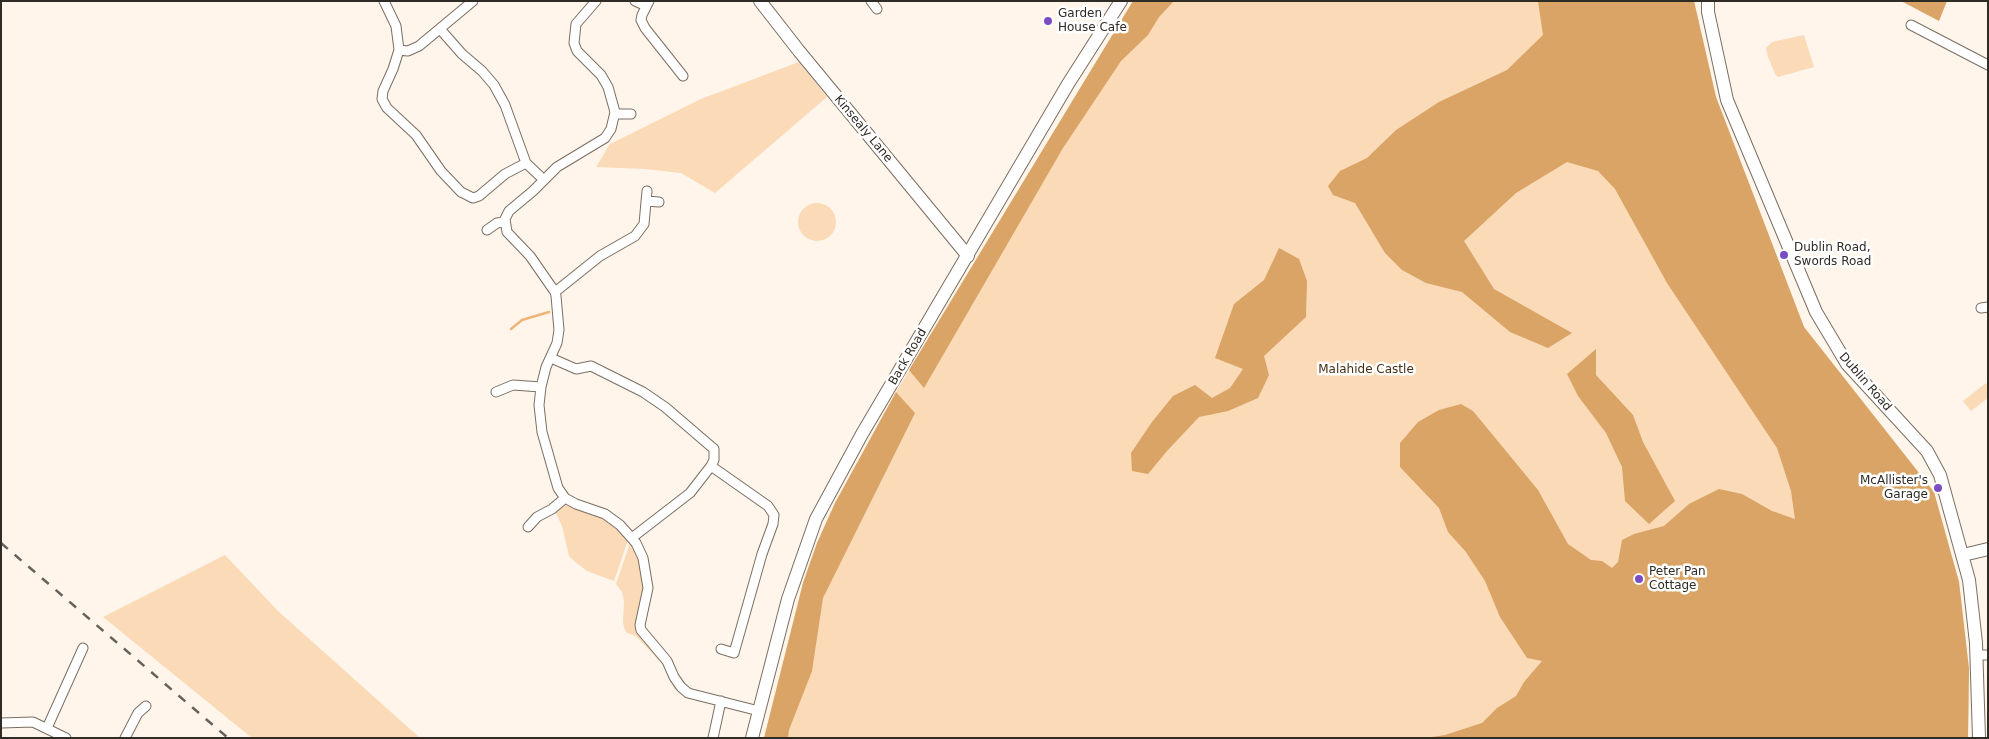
<!DOCTYPE html>
<html>
<head>
<meta charset="utf-8">
<style>
  body { margin:0 }
  #map { position:relative; width:1989px; height:739px; overflow:hidden; background:#fff5ea; font-family:"DejaVu Sans",sans-serif }
  canvas { display:block }
  .frame { position:absolute; inset:0; border:2px solid #2f2b25; pointer-events:none }
</style>
</head>
<body>
<div id="map">
<canvas width="1989" height="739"></canvas>
<div class="frame"></div>
</div>
<script>
const context = document.querySelector('canvas').getContext('2d');
context.lineJoin = 'round';
function fill(path, color) { context.fillStyle = color; context.fill(path, 'evenodd'); }
const poly = rows => new Path2D(rows.map(r => 'M' + r).join(''));
function strokePath(path, color, width, dash) { context.strokeStyle = color; context.lineWidth = width; context.lineCap = dash ? 'butt' : 'round'; context.setLineDash(dash || []); context.stroke(path); }
function label(font, color, halo, rows, align = 'center') {
  context.font = font + ' "DejaVu Sans",sans-serif'; context.lineWidth = 5; context.setLineDash([]); context.textBaseline = 'middle'; context.strokeStyle = halo; context.fillStyle = color; for (const [text, x, y, turn = 0] of rows) {
    context.save(); context.translate(x, y); context.rotate((+turn || 0) * Math.PI / 180); context.textAlign = isNaN(turn) ? turn : align; if (halo) context.strokeText(text, 0, 0); context.fillText(text, 0, 0); context.restore();
  }
}
const green = poly([
  [1133,1,1694,1,1716,97,1804,327,1934,492,1959,582,1969,669,1968,738,764,738,803,583,817,543,835,503,896,392],
  [1804,35,1814,67,1778,77,1775,74,1768,57,1766,48,1772,42],
  [799,62,827,97,715,193,681,173,645,169,596,167,610,144,701,99],
  '798 222a19 19 0 1 1 38 0a19 19 0 1 1-38 0Z',
  [1986,383,1988,385,1988,398,1971,411,1963,401],
  [565,505,597,515,618,530,628,540,614,581,587,571,574,561,569,556,562,526,555,511],
  [630,543,638,557,644,584,639,618,666,664,676,689,675,690,665,667,636,636,627,633,625,630,623,623,624,601,622,592,616,584],
  [225,555,278,611,420,738,252,738,103,617]
]);
const forest = poly([
  [1133,1,1174,1,1159,17,1148,35,1121,61,1063,148,924,388,909,370],
  [1538,1,1694,1,1716,97,1804,327,1934,492,1959,582,1969,669,1968,738,1425,738,1445,735,1482,723,1497,708,1516,696,1524,682,1542,661,1527,658,1500,617,1485,581,1466,552,1448,532,1439,508,1400,467,1400,443,1418,422,1439,410,1461,404,1473,411,1538,490,1568,544,1591,560,1602,561,1612,568,1618,562,1622,540,1634,534,1664,526,1689,504,1719,489,1742,494,1772,511,1795,519,1791,491,1777,448,1667,283,1615,189,1598,171,1567,162,1516,193,1464,241,1494,289,1572,333,1548,348,1510,332,1462,292,1426,283,1402,270,1385,253,1355,203,1333,195,1328,186,1340,171,1367,158,1396,130,1439,102,1507,70,1543,35],
  [1901,1,1947,1,1939,21],
  [1279,248,1299,259,1307,281,1306,317,1264,356,1269,375,1258,398,1228,411,1199,417,1167,451,1148,474,1132,471,1131,453,1152,422,1173,396,1195,385,1212,398,1230,388,1243,369,1215,358,1234,304,1264,280],
  [1596,349,1596,375,1633,415,1643,442,1675,501,1649,524,1625,501,1622,467,1606,433,1578,396,1567,374],
  [896,392,915,413,823,598,812,671,789,730,788,738,764,738,803,583,817,543,835,503]
]);
const stream = poly([
  [511,329,522,320,549,312]
]);
const street = poly([
  [384,1,396,26,399,50,393,69,383,91,382,99,387,108,416,135,441,171,461,192,473,198,479,196,505,174,526,163],
  [596,1,576,24,574,43,577,51,601,75,608,87,615,112,611,129,605,138,557,167,533,191,509,211,505,219,507,232,530,256,555,292,556,296,559,330,557,343,546,367,541,387,539,405,542,432,558,488,565,498,576,504,605,514,620,525,636,543,643,558,648,588,640,625,641,630,667,661,674,677,681,687,688,693,759,711],
  [635,1,646,6],
  [649,1,642,15,641,20,645,28,683,76],
  [871,1,877,9],
  [1911,25,1988,65],
  [440,29,462,54,482,71,494,85,505,105,526,163,544,180],
  [399,50,408,51,419,46,473,1],
  [615,114,631,114],
  [646,201,659,202],
  [487,230,497,223,505,222],
  [555,292,600,256,635,236,644,224,647,191],
  [1981,308,1988,307],
  [551,358,576,369,591,366,643,392,665,407,714,449,714,460,711,466,690,493,633,537],
  [496,392,513,385,541,387],
  [711,466,768,506,774,515,773,524,762,554,734,653,721,649],
  [528,527,537,517,552,509,565,498],
  [1977,655,1988,655],
  [1,723,33,722,66,738],
  [47,728,83,648],
  [125,738,138,713,146,706],
  [713,738,721,701]
]);
const secondary = poly([
  [760,1,799,51,968,256],
  [1708,1,1708,12,1727,100,1816,312,1847,364,1927,451,1940,475,1969,580,1976,643,1979,738],
  [1963,555,1988,549],
  [752,738,788,599,816,519,862,434,1068,84,1121,1]
]);
const rail = poly([
  [1,543,228,738]
]);
const markers = [
  [1048,21,5,"#7a4dc5"],
  [1784,255,5,"#7a4dc5"],
  [1938,488,5,"#7a4dc5"],
  [1639,579,5,"#7a4dc5"]
];
const poiNames = [
  ["Garden",1058,14],
  ["House Cafe",1058,28],
  ["Dublin Road,",1794,248],
  ["Swords Road",1794,262],
  ["McAllister's",1928,481,"right"],
  ["Garage",1928,495,"right"],
  ["Peter Pan",1649,572],
  ["Cottage",1649,586]
];
const streetNames = [
  ["Kinsealy Lane",863,129,50],
  ["Back Road",908,357,-60],
  ["Dublin Road",1865,382,49]
];
const parkNames = [
  ["Malahide Castle",1366,370]
];
fill(green, '#fadab7');
fill(forest, '#d9a466');
strokePath(stream, '#edb678', 2.5);
strokePath(street, '#7a6e62', 11);
strokePath(secondary, '#7a6e62', 14);
strokePath(street, '#fff', 9);
strokePath(secondary, '#fff', 12);
strokePath(rail, '#66615a', 2.5, [9, 9]);
for (const [x, y, r, color] of markers) { const dot = new Path2D(); dot.arc(x, y, r, 0, 2 * Math.PI); context.fillStyle = color; context.fill(dot); strokePath(dot, '#fff', 2); }
label('12px', '#2f2b25', '#fff', poiNames, 'left');
label('12px', '#2f2b25', '#fff', streetNames);
label('12px', '#452f13', '#fff', parkNames);
</script>
</body>
</html>
